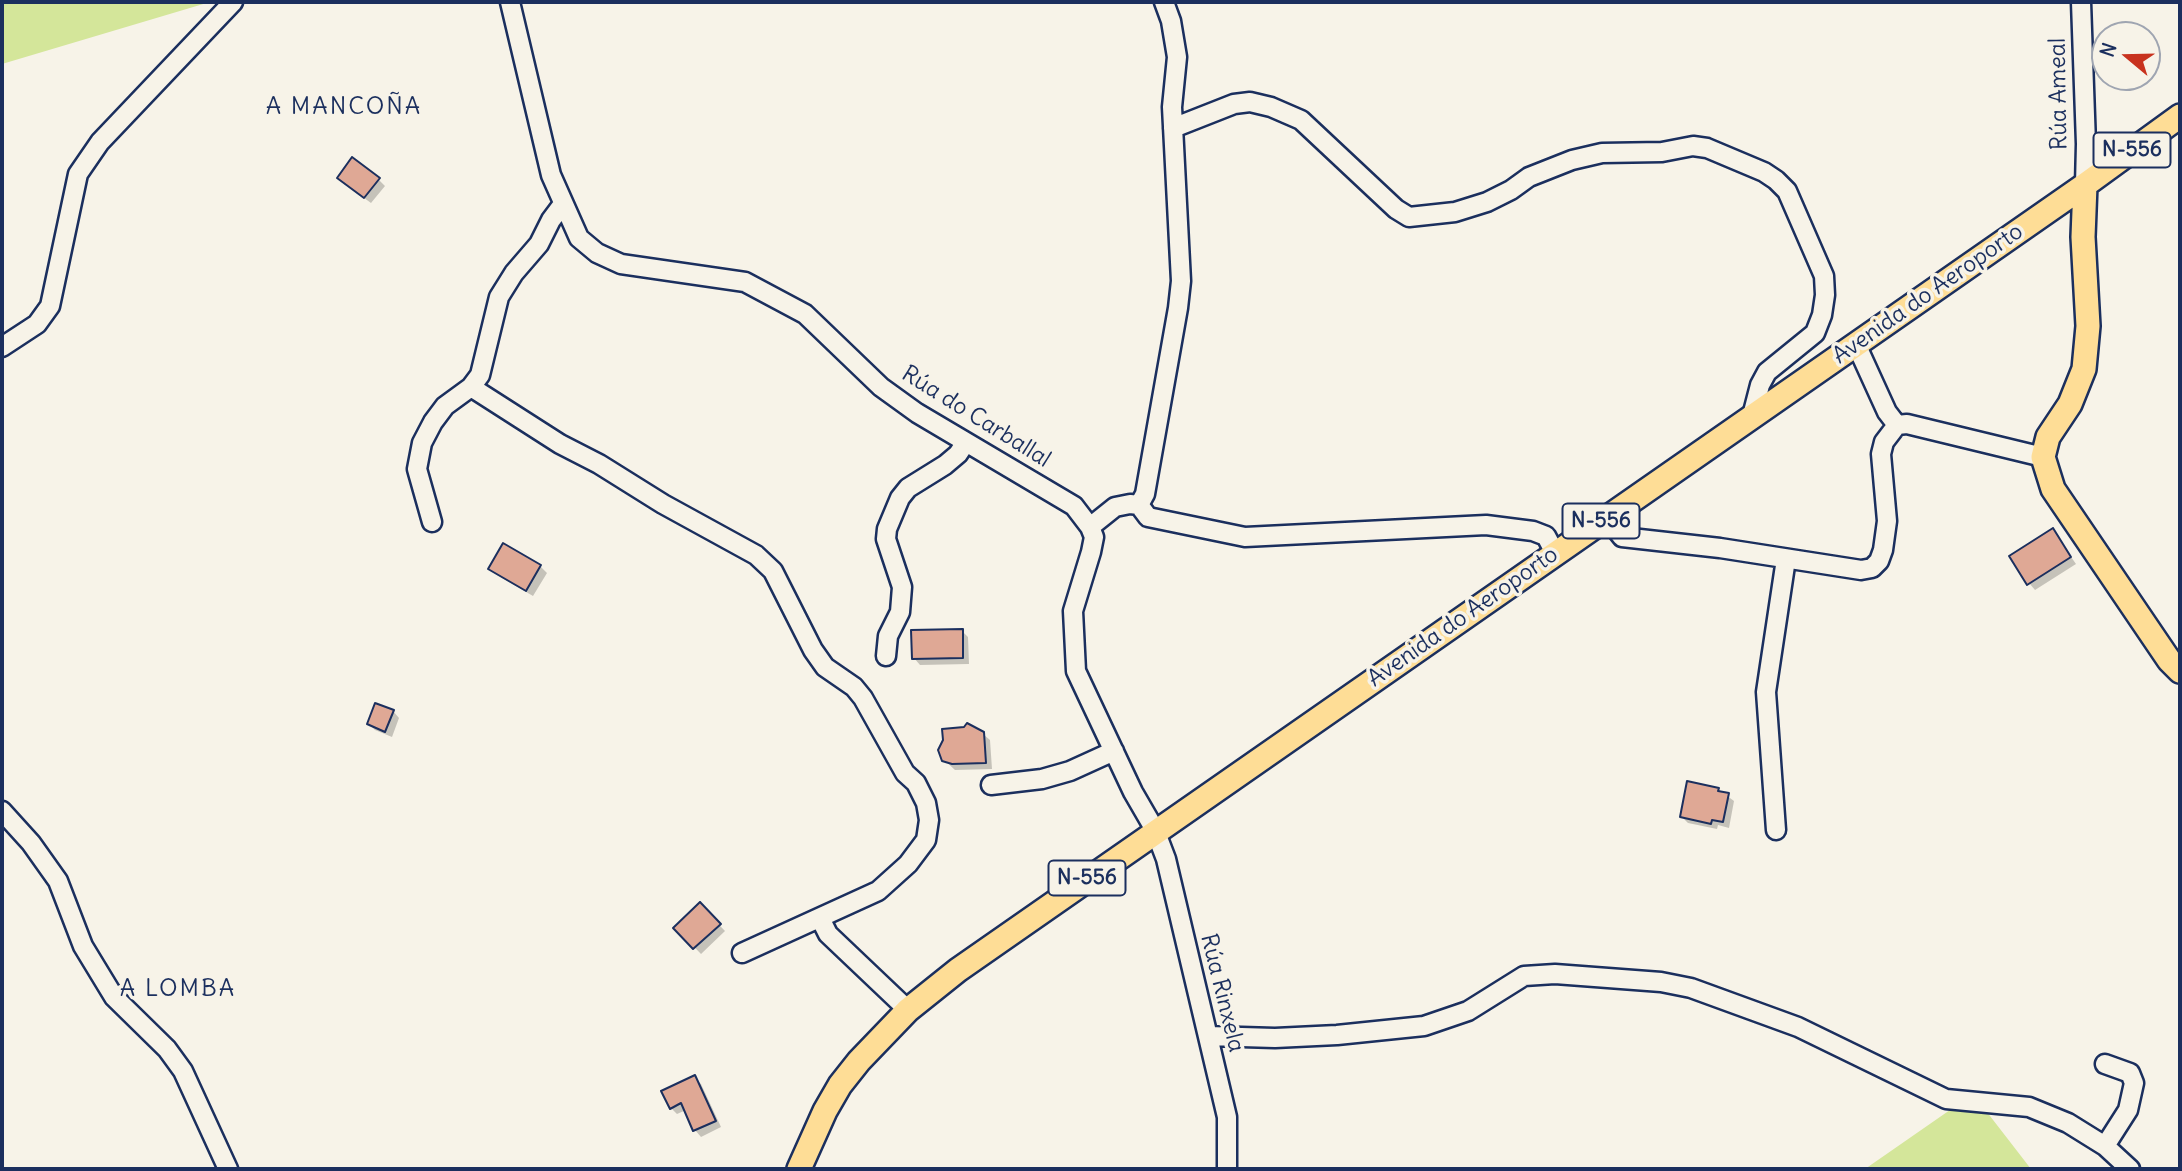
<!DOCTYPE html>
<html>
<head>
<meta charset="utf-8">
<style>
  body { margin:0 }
  #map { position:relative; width:2182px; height:1171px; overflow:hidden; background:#f7f3e8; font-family:Delius,sans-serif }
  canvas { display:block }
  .frame { position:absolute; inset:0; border:4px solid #1b2f5e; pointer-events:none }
  .north { position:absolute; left:2091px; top:21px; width:70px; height:70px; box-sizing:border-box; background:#f7f3e8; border:2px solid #9fa5b1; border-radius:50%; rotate:289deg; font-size:19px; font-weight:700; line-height:28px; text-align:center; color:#1b2f5e }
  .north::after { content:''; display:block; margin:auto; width:24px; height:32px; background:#c8321e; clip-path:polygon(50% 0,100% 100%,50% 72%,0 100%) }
</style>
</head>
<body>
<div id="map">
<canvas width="2182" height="1171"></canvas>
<div class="frame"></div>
<div class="north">N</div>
</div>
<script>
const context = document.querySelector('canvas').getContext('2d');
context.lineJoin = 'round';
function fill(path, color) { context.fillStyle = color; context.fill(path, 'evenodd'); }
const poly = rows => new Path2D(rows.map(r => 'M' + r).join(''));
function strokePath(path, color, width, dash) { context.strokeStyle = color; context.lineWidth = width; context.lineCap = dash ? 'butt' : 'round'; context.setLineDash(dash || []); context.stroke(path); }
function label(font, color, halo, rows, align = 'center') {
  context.font = font + ' Delius,sans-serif'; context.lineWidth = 7; context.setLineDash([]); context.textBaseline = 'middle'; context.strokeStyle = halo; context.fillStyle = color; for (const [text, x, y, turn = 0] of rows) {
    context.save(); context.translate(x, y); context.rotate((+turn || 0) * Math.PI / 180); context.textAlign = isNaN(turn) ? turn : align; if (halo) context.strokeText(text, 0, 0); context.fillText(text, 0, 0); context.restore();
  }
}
const green = poly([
  [2,2,210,2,2,64],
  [1973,1094,2031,1169,1865,1169]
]);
const shadow = poly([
  [378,179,385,186,371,203,345,184],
  [2053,531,2076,564,2035,590,2029,583],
  [504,545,540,566,547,573,533,596,497,575,490,569],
  [962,631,968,637,969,664,920,665,914,658],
  [393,711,399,718,392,737,375,730,369,724],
  [965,729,983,734,990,740,992,769,955,770,940,756],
  [1718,789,1734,801,1729,828,1718,825,1717,829,1688,823,1682,817],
  [700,905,725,931,701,954,676,928],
  [694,1077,701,1084,721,1127,701,1137,695,1130,686,1110,677,1114,671,1108]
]);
const building = poly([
  [352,157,380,178,364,198,337,178,352,157],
  [2053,528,2071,557,2027,585,2009,556,2053,528],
  [503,543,541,565,526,591,488,569,503,543],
  [963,629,963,658,912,659,911,630,963,629],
  [375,703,394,710,385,732,367,724,375,703],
  [967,723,984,732,986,763,952,764,942,761,938,750,943,740,942,729,964,727,967,723],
  [1687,781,1719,788,1718,791,1729,793,1723,822,1712,820,1711,824,1680,817,1687,781],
  [700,902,721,924,693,949,673,928,700,902],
  [695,1075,716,1121,693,1131,681,1103,670,1109,661,1091,695,1075]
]);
const minor = poly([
  [510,2,551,175,579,238,597,253,621,264,745,282,805,314,881,387,917,413,1074,506,1090,527,1094,537,1091,552,1073,611,1076,671,1133,792,1155,830,1166,859,1227,1117,1227,1169],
  [2081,2,2086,144,2085,185],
  [1173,128,1234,104,1250,102,1271,107,1301,120,1396,209,1409,217,1455,212,1487,202,1511,190,1529,177,1572,160,1602,153,1662,152,1693,146,1707,148,1764,172,1776,180,1787,191,1824,276,1825,295,1822,315,1815,333,1767,372,1760,385,1752,416],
  [1856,344,1887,412,1897,425],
  [2,347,37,324,50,306,78,174,100,142,233,2],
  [471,387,560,444,599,464,663,504,756,555,773,571,813,650,825,667,854,687,863,698,905,773,916,783,926,803,929,820,926,840,908,864,878,891,742,953],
  [1139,505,1145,494,1178,308,1181,281,1172,107,1177,57,1171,21,1164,2],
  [1606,517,1622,537,1720,548,1861,570,1872,568,1879,561,1883,550,1887,521,1881,454,1884,442,1897,425,1907,424,2043,457],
  [432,522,417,469,422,443,433,422,445,406,471,387,480,375,499,297,514,273,539,244,551,220,563,204],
  [1090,527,1115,507,1130,504,1139,505,1148,517,1245,537,1486,525,1533,531,1546,536,1555,553],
  [886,656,888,636,900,612,902,587,886,539,887,529,900,498,908,488,945,465,958,454,966,442],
  [991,785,1042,779,1070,771,1114,751],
  [2,811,31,843,58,881,83,946,114,997,167,1049,183,1071,228,1169],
  [1776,830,1766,692,1786,559],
  [820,918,828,934,908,1010],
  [1208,1036,1275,1038,1337,1035,1424,1026,1468,1011,1524,976,1555,974,1661,982,1691,988,1798,1027,1946,1099,2029,1107,2068,1123,2105,1146,2130,1169],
  [2105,1146,2128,1110,2134,1083,2130,1073,2105,1064]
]);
const major = poly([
  [2085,185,2083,237,2088,326,2084,369,2070,404,2048,437,2043,457,2053,489,2169,660,2180,671],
  [799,1169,825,1111,840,1085,859,1061,908,1010,958,970,2085,185,2180,116]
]);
const shields = [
  [2132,150,77],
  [1601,521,77],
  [1087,878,77]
];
const shieldNames = [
  ["N-556",2132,150],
  ["N-556",1601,521],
  ["N-556",1087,878]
];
const streetNames = [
  ["Rúa Ameal",2059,94,-91],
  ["Avenida do Aeroporto",1928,294,-35],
  ["Rúa do Carballal",976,417,32],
  ["Avenida do Aeroporto",1463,617,-35],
  ["Rúa Rinxela",1222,993,76]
];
const neighbourhoodNames = [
  ["A MANCOÑA",344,107],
  ["A LOMBA",178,989]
];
fill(green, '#d4e69a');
fill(shadow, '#0003');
fill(building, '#dfa895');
strokePath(building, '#1b2f5e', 2);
strokePath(minor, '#1b2f5e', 23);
strokePath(major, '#1b2f5e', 28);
strokePath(minor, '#f7f3e8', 18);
strokePath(major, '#fedd96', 23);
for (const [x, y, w] of shields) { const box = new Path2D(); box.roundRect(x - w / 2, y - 17.5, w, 35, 5); context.fillStyle = '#f7f3e8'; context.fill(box); strokePath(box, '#1b2f5e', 2); }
label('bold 21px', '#1b2f5e', null, shieldNames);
label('23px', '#1b2f5e', '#f7f3e8', streetNames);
context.letterSpacing = '2px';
label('24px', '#1b2f5e', '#f7f3e8', neighbourhoodNames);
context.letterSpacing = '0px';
</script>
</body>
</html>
